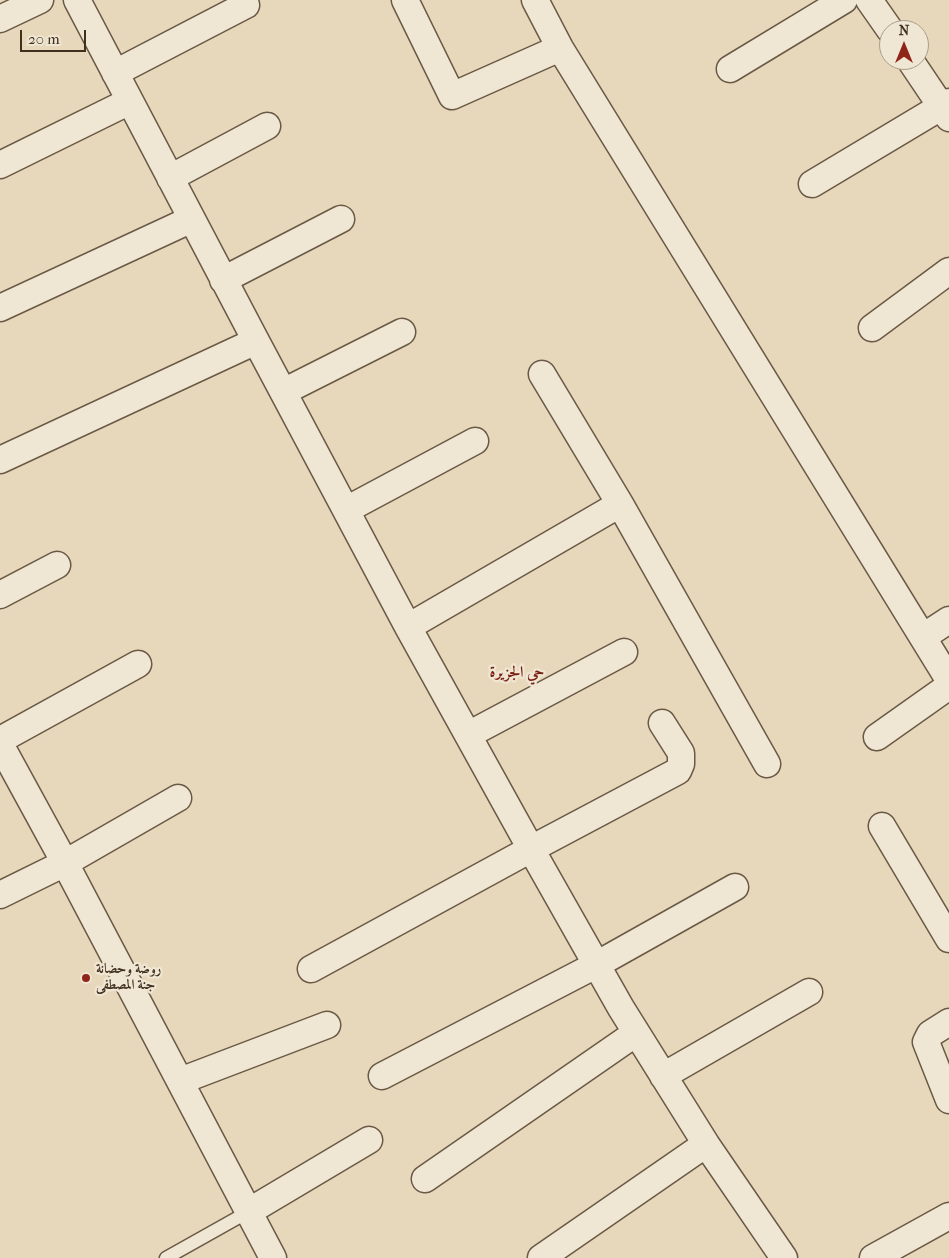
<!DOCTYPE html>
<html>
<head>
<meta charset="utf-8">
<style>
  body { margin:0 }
  #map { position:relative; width:949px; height:1258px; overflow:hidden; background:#e7d8bc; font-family:"IM FELL French Canon",serif }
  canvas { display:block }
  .north { position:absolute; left:879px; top:20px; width:50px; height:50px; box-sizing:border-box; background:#efe6d3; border:1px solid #a99d8a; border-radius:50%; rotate:0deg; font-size:14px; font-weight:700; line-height:20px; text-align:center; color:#3f2f1d }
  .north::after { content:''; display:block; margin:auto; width:18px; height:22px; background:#8f2418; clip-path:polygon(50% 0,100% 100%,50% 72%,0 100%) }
  .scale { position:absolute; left:20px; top:30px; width:66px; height:22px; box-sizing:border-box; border:2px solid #3f2f1d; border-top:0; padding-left:6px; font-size:15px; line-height:18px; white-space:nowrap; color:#3f2f1d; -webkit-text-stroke:4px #efe6d3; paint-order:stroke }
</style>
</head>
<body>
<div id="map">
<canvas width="949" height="1258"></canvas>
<div class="north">N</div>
<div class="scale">20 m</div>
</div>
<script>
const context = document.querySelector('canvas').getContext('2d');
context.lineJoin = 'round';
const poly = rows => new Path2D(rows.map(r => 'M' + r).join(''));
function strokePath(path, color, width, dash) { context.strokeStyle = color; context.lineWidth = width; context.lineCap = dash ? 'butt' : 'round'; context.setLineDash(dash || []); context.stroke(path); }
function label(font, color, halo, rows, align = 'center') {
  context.font = font + ' "IM FELL French Canon",Amiri,serif'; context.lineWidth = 4.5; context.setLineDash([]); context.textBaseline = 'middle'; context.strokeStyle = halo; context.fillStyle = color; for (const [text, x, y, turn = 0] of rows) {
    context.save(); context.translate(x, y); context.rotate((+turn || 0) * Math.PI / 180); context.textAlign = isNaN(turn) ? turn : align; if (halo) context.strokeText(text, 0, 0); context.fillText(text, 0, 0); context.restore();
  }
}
const service = poly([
  [166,1258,248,1212]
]);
const minor = poly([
  [77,0,256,341,408,627,531,849,621,1008,706,1144,784,1258],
  [405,0,452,96,560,48],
  [535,0,560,48,949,680],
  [869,0,890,30],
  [0,19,40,0],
  [910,60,949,118],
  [730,69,844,0],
  [115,73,246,5],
  [0,165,130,101],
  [170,178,267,126],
  [812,184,949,102],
  [223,280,341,219],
  [0,308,192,219],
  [872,328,949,271],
  [542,374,620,504,767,764],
  [283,392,402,332],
  [0,460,256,341],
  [346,510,475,441],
  [0,595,57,565],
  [408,627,620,504],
  [923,637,949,620],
  [468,735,624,652],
  [877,737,949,686],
  [0,740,138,664],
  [0,744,65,863,273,1258],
  [882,826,949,939],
  [0,895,65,863,178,798],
  [311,969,531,849,678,771,681,764,681,753,662,723],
  [949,1022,930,1034,926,1042,949,1100],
  [382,1076,596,965,735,887],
  [663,1076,809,992],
  [180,1081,327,1025],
  [425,1179,636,1033],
  [248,1212,369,1140],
  [541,1258,706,1144],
  [873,1258,949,1216]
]);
const markers = [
  [86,978,5,"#8f2418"]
];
const poiNames = [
  ["روضة وحضانة",96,970],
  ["جنة المصطفى",96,986]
];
const quarterNames = [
  ["حي الجزيرة",517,673]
];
strokePath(service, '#695945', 15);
strokePath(minor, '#695945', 29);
strokePath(service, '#efe6d3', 12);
strokePath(minor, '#efe6d3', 26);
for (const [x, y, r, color] of markers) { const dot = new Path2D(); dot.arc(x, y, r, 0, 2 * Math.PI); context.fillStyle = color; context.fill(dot); strokePath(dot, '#efe6d3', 2); }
label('bold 14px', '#3f2f1d', '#efe6d3', poiNames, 'left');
label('bold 16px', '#7a1f14', '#efe6d3', quarterNames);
</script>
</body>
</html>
